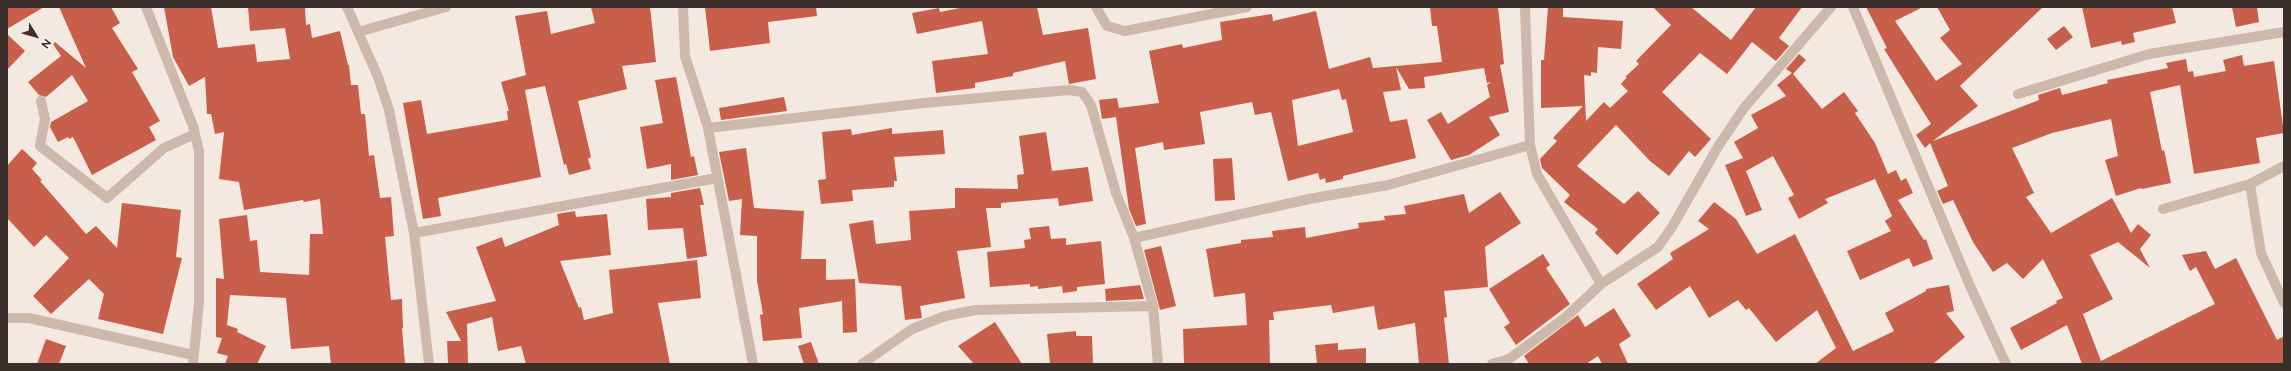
<!DOCTYPE html>
<html>
<head>
<meta charset="utf-8">
<style>
  body { margin:0 }
  #map { position:relative; width:2291px; height:371px; overflow:hidden; background:#f4e9e1; font-family:Raleway,sans-serif }
  canvas { display:block }
  .frame { position:absolute; inset:0; border:8px solid #3b2f2b; pointer-events:none }
  .north { position:absolute; left:16px; top:16px; width:40px; height:40px; -webkit-text-stroke:3px #fbf4ee; paint-order:stroke; rotate:127deg; font-size:11px; font-weight:700; line-height:16px; text-align:center; color:#3b2f2b }
  .north::after { content:''; display:block; margin:auto; width:14px; height:18px; background:#3b2f2b; clip-path:polygon(50% 0,100% 100%,50% 72%,0 100%) }
</style>
</head>
<body>
<div id="map">
<canvas width="2291" height="371"></canvas>
<div class="frame"></div>
<div class="north">N</div>
</div>
<script>
const context = document.querySelector('canvas').getContext('2d');
context.lineJoin = 'round';
function fill(path, color) { context.fillStyle = color; context.fill(path, 'evenodd'); }
const poly = rows => new Path2D(rows.map(r => 'M' + r).join(''));
function strokePath(path, color, width, dash) { context.strokeStyle = color; context.lineWidth = width; context.lineCap = dash ? 'butt' : 'round'; context.setLineDash(dash || []); context.stroke(path); }
const building = poly([
  [7,7,44,7,7,29],
  [59,7,111,7,120,23,112,28,138,69,132,72,160,121,149,127,156,140,92,175,73,137,69,139,68,137,58,142,50,127,51,122,88,101,72,75,46,97,39,95,28,82,61,56,53,44,55,42,86,68],
  [164,7,211,7,218,48,255,44,257,62,290,59,285,28,250,31,248,7,305,7,306,25,310,24,312,38,340,31,348,65,349,65,351,85,358,85,361,114,365,114,369,156,374,155,380,198,391,197,394,236,385,237,391,300,402,299,403,328,402,328,405,364,331,364,329,346,291,349,286,298,230,295,227,325,238,329,237,332,266,346,257,364,225,364,228,356,217,353,222,338,216,337,216,278,224,279,219,219,247,215,250,241,257,240,260,272,309,275,310,234,323,234,320,199,304,202,303,200,244,210,239,182,219,179,224,132,215,134,211,114,207,114,205,77,189,86,173,57],
  [591,7,650,7,656,62,622,66,627,89,578,101,591,157,588,159,591,169,569,175,566,164,564,165,545,86,525,90,541,177,438,198,441,216,423,219,403,103,421,100,427,134,508,120,507,111,509,111,501,82,526,75,515,16,547,11,551,34,595,23],
  [705,7,816,7,817,16,768,22,770,43,710,51],
  [965,7,1037,7,1043,35,1088,28,1096,79,1069,84,1065,61,1013,73,1013,76,975,83,975,88,936,93,932,61,988,54,982,21,917,34,912,13,939,8,940,12],
  [1430,7,1498,7,1504,64,1500,65,1509,112,1489,117,1500,135,1469,155,1451,160,1427,120,1441,112,1448,124,1490,97,1487,85,1491,82,1487,83,1484,68,1424,77,1425,88,1409,89,1396,67,1401,90,1383,92,1390,122,1407,119,1416,158,1343,176,1343,179,1326,183,1325,178,1320,180,1318,173,1288,181,1271,112,1255,115,1252,102,1200,112,1205,144,1164,150,1163,142,1135,148,1146,224,1136,226,1129,209,1116,117,1102,119,1099,100,1117,98,1119,108,1159,103,1149,51,1182,44,1183,48,1222,40,1220,22,1272,14,1273,21,1316,11,1329,69,1370,57,1373,68,1442,62,1437,26,1432,26],
  [1339,89,1342,100,1346,99,1353,132,1298,146,1292,100],
  [1548,7,1563,7,1563,17,1623,21,1621,49,1598,47,1597,73,1591,72,1591,76,1584,75,1586,121,1604,102,1610,108,1628,91,1621,84,1627,77,1625,77,1639,64,1636,61,1671,25,1653,7,1691,7,1731,40,1756,7,1802,7,1779,38,1789,46,1776,61,1752,42,1727,74,1700,53,1662,92,1711,139,1695,157,1689,151,1669,176,1650,161,1616,125,1577,166,1624,204,1638,191,1660,213,1617,255,1595,233,1598,229,1564,202,1570,195,1542,168,1540,159,1557,141,1553,138,1583,106,1541,108,1541,60,1544,60],
  [1866,7,1923,7,1895,21,1936,81,1962,64,1940,38,1950,30,1937,7,2043,7,1960,86,1978,106,1933,141,2039,100,2038,95,2060,88,2062,95,2108,83,2107,80,2168,68,2166,63,2186,59,2188,72,2193,71,2194,77,2226,71,2223,60,2242,55,2244,66,2274,61,2284,133,2256,138,2260,163,2194,174,2180,85,2150,92,2162,151,2164,150,2171,183,2142,189,2141,188,2116,196,2105,160,2118,156,2111,119,2052,133,2012,148,2034,193,2026,197,2051,233,2112,198,2131,233,2138,224,2151,235,2140,249,2150,268,2118,242,2090,255,2113,299,2083,314,2101,361,2215,304,2196,267,2190,271,2182,255,2206,251,2215,269,2236,258,2277,340,2284,336,2284,364,2082,364,2067,325,2021,350,2010,328,2057,303,2056,301,2063,298,2043,259,2023,279,2007,263,1993,272,1973,242,1953,200,1943,204,1937,191,1948,186,1930,143,1925,148,1916,135,1931,124,1884,49,1887,48],
  [2082,7,2172,7,2176,23,2133,33,2135,42,2122,45,2121,41,2091,48],
  [2232,7,2257,7,2259,22,2236,27],
  [2064,26,2073,37,2056,50,2047,39],
  [7,34,25,51,7,70],
  [1799,54,1806,60,1793,74,1822,109,1844,92,1858,111,1855,113,1875,143,1888,174,1896,170,1901,181,1906,178,1913,193,1898,200,1924,240,1926,239,1933,259,1913,267,1909,258,1860,280,1847,251,1891,231,1885,221,1892,216,1875,179,1825,199,1828,203,1799,219,1788,198,1794,195,1773,156,1746,171,1762,210,1746,216,1725,165,1743,158,1734,142,1758,128,1751,115,1786,96,1777,85,1792,73,1786,69],
  [676,77,691,157,694,156,698,175,671,180,671,164,647,169,640,127,663,123,655,80],
  [784,97,787,111,721,120,719,108],
  [892,128,892,134,943,130,945,154,894,157,897,181,894,181,894,187,852,190,853,201,821,204,818,180,826,179,822,132,851,129,852,135],
  [1046,132,1052,171,1088,167,1093,201,1059,206,1058,198,1001,203,1001,208,986,208,991,247,957,251,965,298,920,306,922,318,905,320,901,286,859,283,849,224,873,220,876,244,911,240,909,211,955,208,955,188,1018,189,1017,175,1024,174,1019,136],
  [746,148,754,208,804,211,801,259,826,259,826,280,855,279,857,332,843,333,842,301,799,308,802,338,763,341,760,315,763,314,757,281,757,236,740,235,742,199,729,201,719,152],
  [22,149,37,163,32,169,42,180,40,181,86,234,96,226,117,248,122,203,181,210,176,257,182,258,163,334,98,319,104,294,89,279,51,314,33,296,69,258,46,235,34,247,7,218,7,166],
  [1232,158,1235,200,1215,201,1213,159],
  [700,188,704,205,700,205,707,256,687,259,683,228,648,230,646,199,671,197,671,193],
  [1500,192,1521,223,1485,247,1488,287,1444,291,1447,317,1444,318,1449,364,1419,364,1415,323,1378,330,1374,306,1333,313,1331,305,1273,312,1274,320,1269,320,1270,364,1184,364,1183,329,1247,325,1245,293,1214,297,1206,249,1241,243,1241,240,1273,237,1272,231,1305,227,1306,238,1359,228,1358,223,1385,220,1384,216,1406,214,1404,206,1464,194,1469,213],
  [1714,202,1736,219,1757,254,1795,234,1853,351,1894,331,1885,313,1926,291,1926,289,1949,285,1954,311,1946,313,1965,337,1933,364,1815,364,1836,348,1817,310,1776,342,1749,308,1746,310,1738,300,1709,318,1690,286,1656,310,1637,284,1673,259,1670,253,1709,229,1698,221],
  [575,211,576,217,607,214,611,255,560,261,579,308,581,307,584,320,613,313,609,270,697,260,701,298,658,303,670,364,526,364,521,346,498,351,492,317,467,324,468,364,448,364,447,341,461,341,446,312,496,301,476,247,502,237,505,247,559,225,557,214],
  [1049,226,1051,239,1066,238,1066,245,1101,241,1105,284,1077,287,1077,291,1063,293,1062,286,1038,289,1038,286,1030,287,1030,284,990,287,987,252,1025,248,1024,240,1031,239,1029,228],
  [1161,246,1176,306,1160,310,1144,250],
  [1543,254,1550,265,1546,268,1570,304,1516,345,1504,327,1510,323,1489,289],
  [1140,285,1144,299,1106,301,1105,289],
  [1614,308,1631,336,1619,344,1628,364,1602,364,1598,356,1586,364,1529,364,1524,356,1578,315,1585,327],
  [995,322,1022,364,974,364,958,346],
  [1076,331,1076,336,1092,336,1093,364,1050,364,1047,334],
  [46,339,66,346,59,364,37,364],
  [811,342,819,364,804,364,798,346],
  [1338,343,1338,350,1366,348,1366,364,1317,364,1315,345]
]);
const minor = poly([
  [146,7,193,126,199,151,199,302,193,364],
  [347,7,378,77,389,110,414,233,429,364],
  [683,7,685,56,708,128,753,364],
  [1096,7,1107,26,1125,31,1247,7],
  [1525,7,1530,145,1537,174,1601,284],
  [1853,7,1970,286,2006,364],
  [358,32,446,7],
  [2018,94,2149,54,2284,32],
  [41,101,45,119,40,146,107,198,164,148,195,134],
  [708,128,924,103,1069,90,1082,92,1091,105,1116,193,1134,238,1153,306,1158,364],
  [2250,184,2261,253,2284,303],
  [2163,209,2250,184,2284,166],
  [414,233,717,178],
  [1134,238,1309,199,1388,185,1530,145],
  [7,318,29,318,193,355],
  [862,364,912,329,945,316,976,310,1153,306],
  [1492,364,1509,359,1566,317,1601,284,1658,247,1672,227,1719,145,1744,108,1831,7]
]);
fill(building, '#c85f4b');
strokePath(minor, '#cdb8ac', 10);
</script>
</body>
</html>
